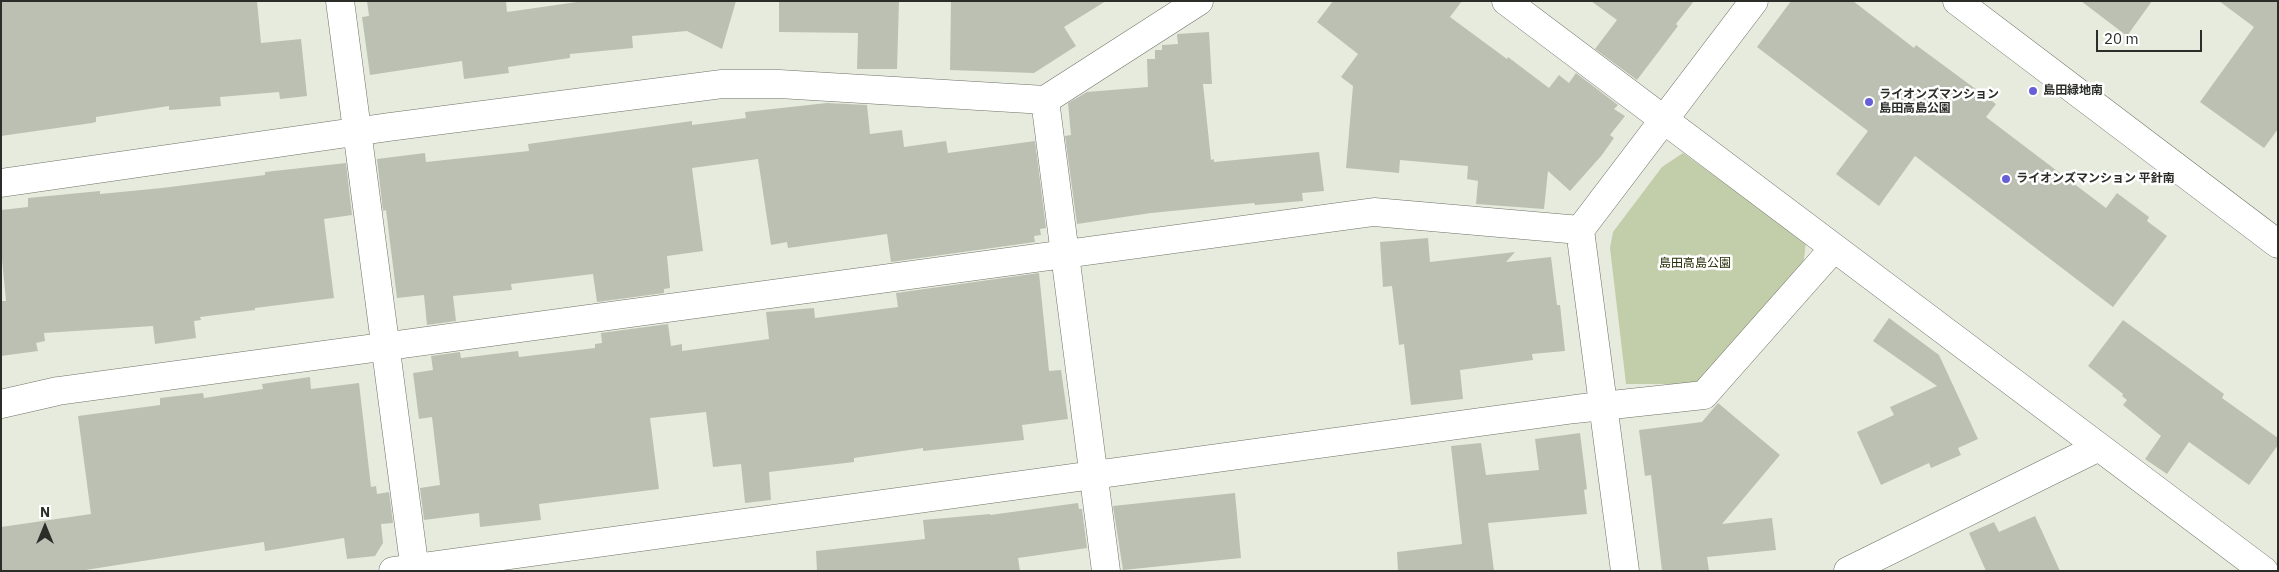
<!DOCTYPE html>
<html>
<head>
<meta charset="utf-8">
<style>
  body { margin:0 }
  #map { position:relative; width:2279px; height:572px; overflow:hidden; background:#e7ebdd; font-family:"IBM Plex Sans",sans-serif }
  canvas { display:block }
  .frame { position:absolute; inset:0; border:2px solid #2b2d28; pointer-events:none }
  .north { position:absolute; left:20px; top:502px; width:50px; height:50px; -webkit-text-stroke:4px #fff; paint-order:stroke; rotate:0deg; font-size:14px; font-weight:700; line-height:20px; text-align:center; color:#2b2d28 }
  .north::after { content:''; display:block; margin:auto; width:18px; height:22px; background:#2b2d28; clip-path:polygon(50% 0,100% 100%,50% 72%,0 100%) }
  .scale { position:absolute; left:2096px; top:30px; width:106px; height:22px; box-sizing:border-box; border:2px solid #2b2d28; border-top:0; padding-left:6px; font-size:15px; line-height:18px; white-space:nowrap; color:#2b2d28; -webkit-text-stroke:4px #fff; paint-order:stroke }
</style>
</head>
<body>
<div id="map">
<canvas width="2279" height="572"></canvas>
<div class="frame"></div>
<div class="north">N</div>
<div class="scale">20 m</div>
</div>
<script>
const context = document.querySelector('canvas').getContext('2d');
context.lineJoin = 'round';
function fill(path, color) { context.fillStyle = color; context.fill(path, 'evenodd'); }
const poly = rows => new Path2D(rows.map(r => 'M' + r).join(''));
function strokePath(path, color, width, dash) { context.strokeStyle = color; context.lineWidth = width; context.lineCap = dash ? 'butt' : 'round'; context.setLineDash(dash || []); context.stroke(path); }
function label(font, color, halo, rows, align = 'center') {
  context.font = font + ' "IBM Plex Sans","Noto Sans JP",sans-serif'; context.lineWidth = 5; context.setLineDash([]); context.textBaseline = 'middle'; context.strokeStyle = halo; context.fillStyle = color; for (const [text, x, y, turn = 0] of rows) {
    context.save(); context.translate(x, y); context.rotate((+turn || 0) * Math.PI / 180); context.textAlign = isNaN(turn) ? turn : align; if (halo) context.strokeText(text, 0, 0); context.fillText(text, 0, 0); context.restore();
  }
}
const green = poly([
  [1683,153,1806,242,1803,267,1699,384,1626,384,1610,248,1613,232,1662,167]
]);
const building = poly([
  [1,1,257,1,261,43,301,39,307,96,280,99,279,92,220,97,221,106,169,110,169,106,96,117,96,122,92,123,1,136],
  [367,1,506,1,507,12,584,1,736,1,722,49,687,31,632,36,633,48,570,54,570,58,508,67,509,73,464,79,462,61,370,75,362,17,369,16],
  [779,1,899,1,897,69,857,69,858,33,779,32],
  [951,1,1106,1,1064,27,1076,46,1034,73,950,70],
  [1333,1,1462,1,1450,17,1507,59,1508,57,1549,88,1559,75,1569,83,1576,73,1618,105,1614,109,1625,116,1610,135,1614,138,1602,155,1570,191,1548,171,1544,209,1476,204,1478,181,1467,179,1468,166,1400,160,1399,173,1346,168,1353,86,1341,77,1358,54,1317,22],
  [1591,1,1694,1,1676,24,1678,26,1637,80,1595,49,1617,20],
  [1791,1,1853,1,1914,48,1916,45,1996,104,1986,117,2106,208,2117,193,2149,217,2147,221,2167,236,2113,307,1915,156,1879,206,1836,174,1868,131,1757,47],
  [2081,1,2152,1,2127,36],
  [2219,1,2278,1,2278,129,2264,148,2200,102,2254,27],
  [1209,32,1212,84,1203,84,1211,160,1214,159,1214,162,1319,152,1324,191,1302,193,1303,201,1255,205,1254,203,1151,213,1077,224,1065,136,1071,135,1068,103,1087,92,1148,87,1147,59,1155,59,1155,50,1162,50,1162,45,1178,44,1177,34],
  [827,103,867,105,870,134,902,130,904,147,946,141,948,153,1035,141,1046,228,1040,229,1041,235,1034,236,1035,242,891,262,887,234,788,248,787,242,771,245,758,159,692,168,703,251,667,256,670,288,664,289,664,293,597,302,593,274,511,284,512,290,453,296,456,321,427,325,424,295,397,298,386,210,383,211,377,159,425,153,426,162,529,151,528,144,692,121,692,125,746,118,745,112],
  [346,163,352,215,324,219,334,298,255,308,255,310,200,317,201,320,194,321,196,338,155,344,153,326,44,333,45,341,36,343,38,351,1,356,1,301,6,301,1,249,1,210,28,207,28,198,100,191,100,194,162,188,265,175,265,172],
  [1428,238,1430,262,1515,252,1506,262,1551,257,1557,305,1560,305,1565,351,1532,354,1533,360,1460,370,1463,399,1411,405,1404,344,1399,345,1392,286,1383,287,1380,242],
  [1039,273,1049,371,1061,370,1068,419,1022,425,1024,440,923,451,923,448,854,458,854,462,769,472,771,500,745,503,741,464,713,467,706,412,650,418,659,489,539,504,541,520,480,527,479,513,424,520,420,488,440,485,432,417,419,419,413,373,433,370,431,356,460,352,461,358,518,351,519,357,595,348,595,344,602,343,601,333,668,324,671,346,682,344,682,351,769,339,766,312,814,308,815,318,898,307,896,293],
  [1889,318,1939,355,1978,439,1958,448,1961,455,1931,468,1929,463,1881,485,1857,432,1894,415,1890,407,1937,386,1873,341],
  [2123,320,2224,394,2222,398,2278,438,2278,445,2249,485,2189,442,2167,474,2145,459,2161,436,2123,405,2127,400,2122,396,2123,394,2088,366],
  [310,377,311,389,359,383,371,487,376,486,377,494,389,492,393,523,381,524,383,543,375,556,347,559,344,538,265,551,264,542,79,571,1,571,1,527,91,514,78,416,160,405,160,398,203,393,204,398,263,389,262,384],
  [1718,403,1780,455,1722,524,1772,518,1776,550,1707,557,1709,571,1662,571,1651,475,1645,476,1639,430,1702,422],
  [1580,433,1587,489,1584,490,1587,514,1488,523,1494,571,1398,571,1397,552,1462,544,1451,446,1481,443,1486,475,1539,470,1535,439],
  [1235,493,1241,558,1123,570,1113,506],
  [1078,503,1079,509,1082,509,1087,548,1018,558,1020,571,817,571,816,551,925,539,923,520,990,514,990,515],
  [2035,516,2060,571,1986,571,1969,533,1994,522,1999,532]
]);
const minor = poly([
  [340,1,415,571],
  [1506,1,2264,571],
  [1045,100,1106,571],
  [1,183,389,127,722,84,779,84,1045,100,1199,1],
  [1,404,58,391,1374,212,1580,230],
  [393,571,1575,409,1704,395,1834,248],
  [1625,571,1580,230,1754,1],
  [1848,571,2099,447]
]);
const tertiary = poly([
  [1957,1,2278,244]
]);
const markers = [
  [2033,91,5,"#665fd8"],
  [1869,102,5,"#665fd8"],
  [2006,179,5,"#665fd8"]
];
const poiNames = [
  ["島田緑地南",2043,91],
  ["ライオンズマンション",1879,95],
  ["島田高島公園",1879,109],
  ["ライオンズマンション 平針南",2016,179]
];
const parkNames = [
  ["島田高島公園",1695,264]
];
fill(green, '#c2cdaa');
fill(building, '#bcc0b3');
strokePath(minor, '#6e7266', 29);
strokePath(tertiary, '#6e7266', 29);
strokePath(minor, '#fff', 28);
strokePath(tertiary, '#fff', 28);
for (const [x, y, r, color] of markers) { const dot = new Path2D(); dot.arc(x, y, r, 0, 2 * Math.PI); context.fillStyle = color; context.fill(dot); strokePath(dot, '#fff', 2); }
label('bold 12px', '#2b2d28', '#fff', poiNames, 'left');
label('12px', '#242d04', '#fff', parkNames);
</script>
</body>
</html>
